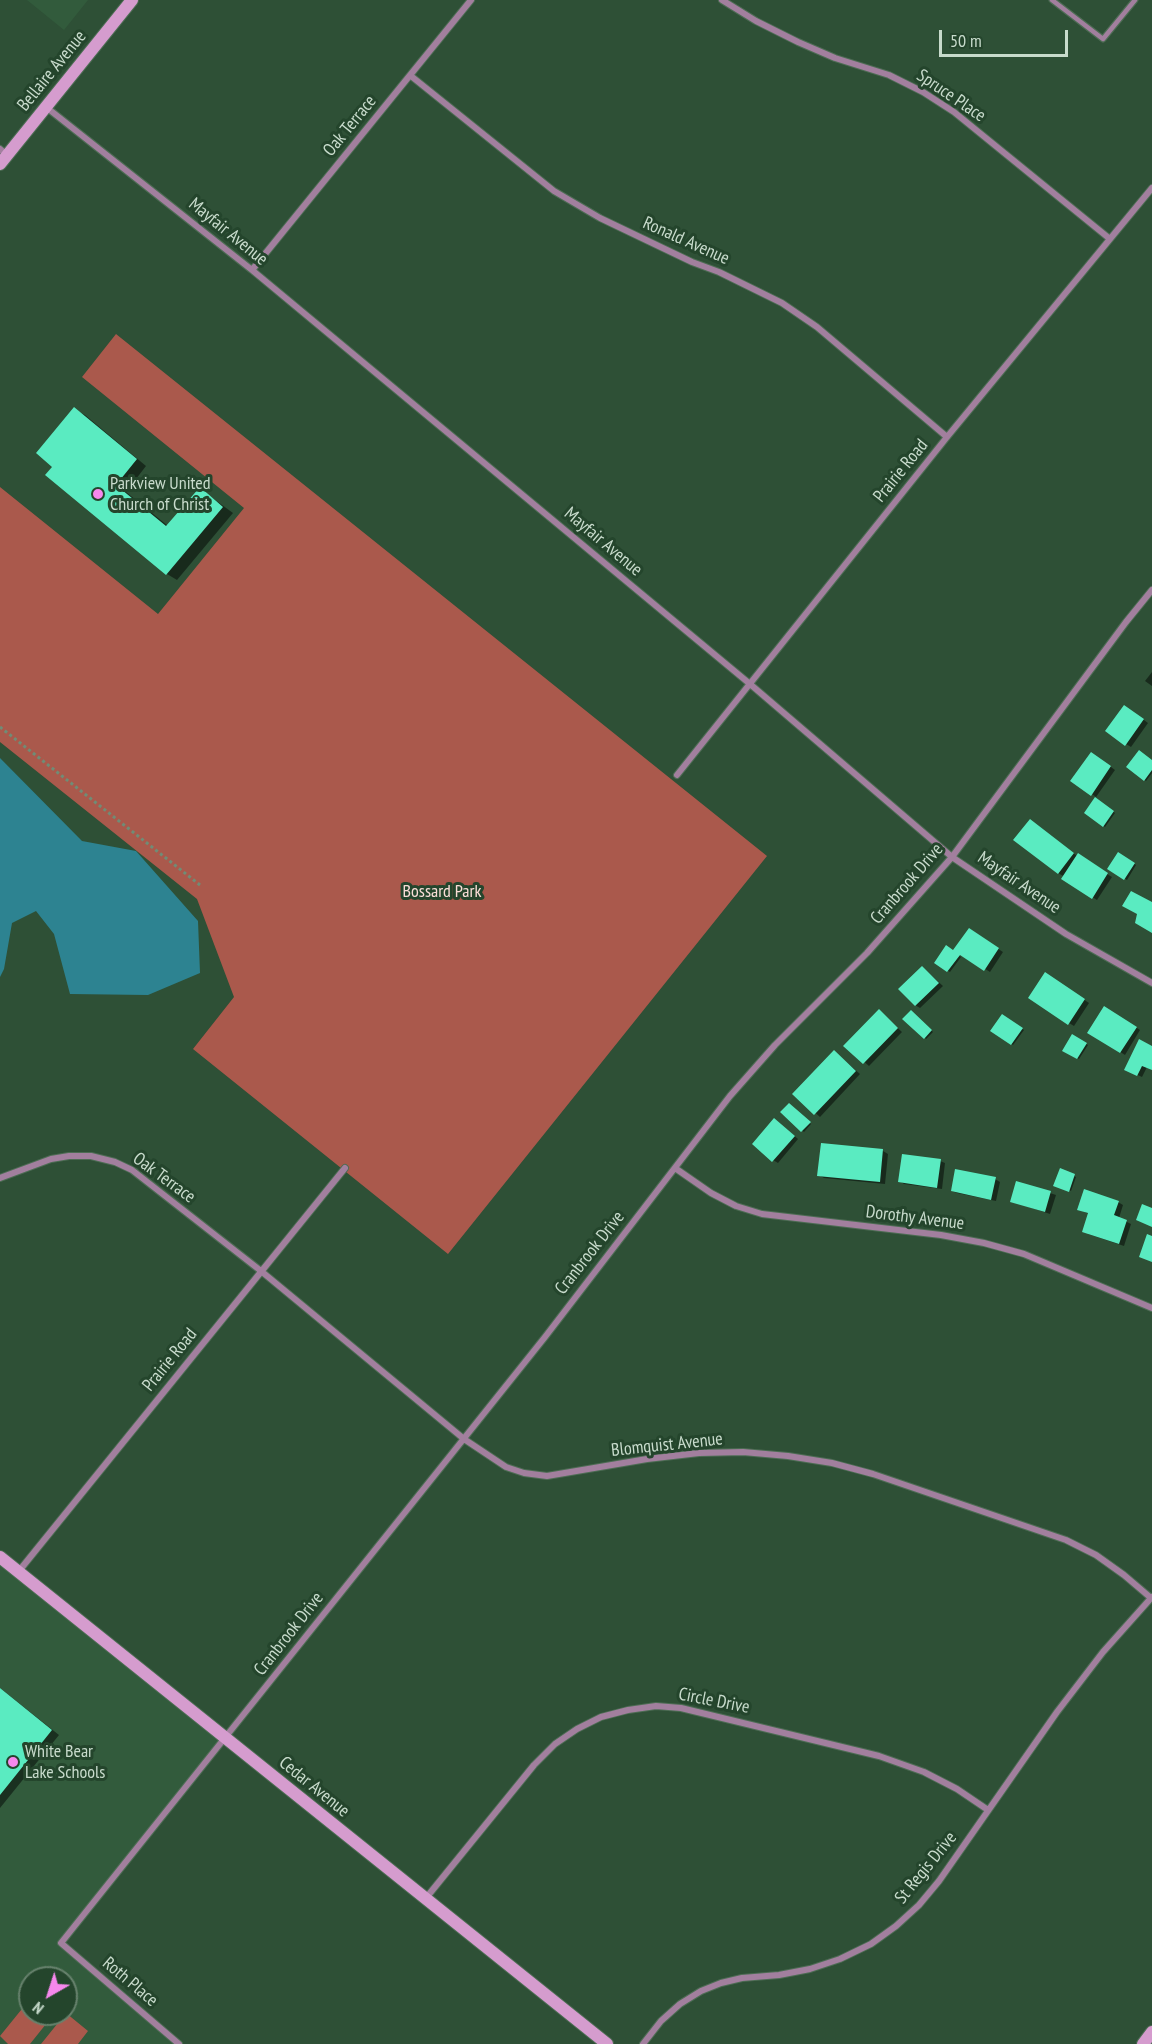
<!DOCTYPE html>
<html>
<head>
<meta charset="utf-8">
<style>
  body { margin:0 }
  #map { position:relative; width:1152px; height:2044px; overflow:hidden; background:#2e5036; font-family:"PT Sans Narrow",sans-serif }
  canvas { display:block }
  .north { position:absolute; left:18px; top:1966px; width:60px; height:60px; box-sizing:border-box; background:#24452c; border:2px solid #66816c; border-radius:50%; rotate:219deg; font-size:16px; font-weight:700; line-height:24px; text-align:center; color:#c8dbcc }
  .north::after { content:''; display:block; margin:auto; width:21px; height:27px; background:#f688ed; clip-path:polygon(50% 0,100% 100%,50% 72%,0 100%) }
  .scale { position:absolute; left:939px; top:30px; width:129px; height:27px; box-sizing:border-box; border:3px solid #c8dbcc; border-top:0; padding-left:8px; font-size:18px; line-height:21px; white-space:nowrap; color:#c8dbcc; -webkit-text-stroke:4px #24452c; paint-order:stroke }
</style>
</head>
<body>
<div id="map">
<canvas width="1152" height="2044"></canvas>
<div class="north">N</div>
<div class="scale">50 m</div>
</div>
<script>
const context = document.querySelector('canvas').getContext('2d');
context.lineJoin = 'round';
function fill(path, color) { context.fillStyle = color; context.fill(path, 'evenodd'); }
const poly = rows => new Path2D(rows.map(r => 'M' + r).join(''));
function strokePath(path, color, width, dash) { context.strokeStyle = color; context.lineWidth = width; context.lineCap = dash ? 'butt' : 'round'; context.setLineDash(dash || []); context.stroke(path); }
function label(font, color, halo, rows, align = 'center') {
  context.font = font + ' "PT Sans Narrow",sans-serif'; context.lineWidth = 6; context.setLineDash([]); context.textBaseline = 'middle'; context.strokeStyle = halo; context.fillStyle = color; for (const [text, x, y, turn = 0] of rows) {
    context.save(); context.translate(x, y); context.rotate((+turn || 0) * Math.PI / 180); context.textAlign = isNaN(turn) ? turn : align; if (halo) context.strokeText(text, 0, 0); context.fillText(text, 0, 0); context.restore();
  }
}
const built = poly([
  [27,0,88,0,64,30],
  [0,1557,225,1738,61,1942,179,2044,0,2044],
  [30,1978,66,1978,66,2014,30,2014]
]);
const green = poly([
  [116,334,767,856,448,1254,193,1049,234,997,197,899,0,742,0,487,158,614,244,508,82,377],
  [30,1999,30,2014,54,2014,30,2044,8,2044,0,2036],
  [66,2013,88,2031,78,2044,41,2044]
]);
const water = poly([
  [0,758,82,841,136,851,198,921,200,973,148,995,70,994,54,934,36,911,12,923,4,969,0,977]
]);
const shadow = poly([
  [74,409,85,415,146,466,126,492,168,526,200,489,233,513,177,580,167,574,47,475,54,467],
  [1152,672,1152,686,1145,681],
  [1129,709,1148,723,1131,747,1126,744],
  [1096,756,1115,770,1096,797,1092,794],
  [1152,761,1152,773,1146,781,1128,767],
  [1096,799,1115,813,1105,827,1086,813],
  [1035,823,1077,856,1112,877,1097,900,1063,878,1065,877,1058,873],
  [1119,854,1136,865,1127,880,1110,869],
  [969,930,1003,952,990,972,956,950],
  [947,947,961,957,950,972,936,963],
  [922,967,943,986,920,1008,915,1005],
  [1050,977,1089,1003,1074,1026,1069,1023],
  [1105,1008,1140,1030,1125,1055,1089,1032],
  [879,1011,902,1032,869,1066,846,1046],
  [913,1013,933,1032,926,1039,925,1038],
  [1002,1016,1024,1030,1013,1045,992,1031],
  [1073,1036,1088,1045,1079,1059,1064,1050],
  [1152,1047,1152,1069,1147,1067,1142,1077,1131,1072],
  [835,1052,860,1074,820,1117,794,1094],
  [791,1105,811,1124,804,1132,782,1112],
  [779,1123,798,1139,778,1163,773,1160],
  [822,1145,883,1151,888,1154,885,1184,824,1178,819,1175],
  [940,1161,945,1163,942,1189,904,1184,900,1181],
  [1061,1170,1076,1177,1071,1191,1055,1185],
  [995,1179,1000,1182,996,1201,957,1193,952,1191],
  [1017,1182,1056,1195,1050,1214,1011,1201],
  [1118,1202,1123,1205,1119,1218,1131,1224,1124,1246,1088,1234,1089,1214,1078,1209],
  [0,1688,59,1735,0,1808]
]);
const building = poly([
  [74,407,137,459,116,485,166,526,200,487,223,507,166,575,45,475,52,467,36,453],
  [1124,705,1144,719,1125,746,1105,731],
  [1139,750,1152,760,1152,770,1144,781,1126,767],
  [1091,752,1111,766,1091,796,1070,781],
  [1095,797,1114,811,1103,827,1084,813],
  [1030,819,1074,853,1058,874,1013,840],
  [1118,852,1135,863,1124,880,1107,869],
  [1078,853,1108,873,1092,899,1061,879],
  [1131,891,1152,902,1152,933,1135,923,1137,914,1122,906],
  [969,928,999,948,984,971,960,955,947,972,934,963,946,945,953,950],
  [922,966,939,983,915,1006,898,989],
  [1045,972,1085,999,1068,1025,1028,998],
  [1104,1006,1137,1027,1120,1053,1087,1033],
  [879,1009,898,1028,863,1064,843,1046],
  [911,1010,932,1030,924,1039,902,1019],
  [1002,1014,1023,1028,1011,1045,990,1031],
  [1072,1034,1087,1043,1077,1059,1062,1051],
  [1139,1039,1152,1046,1152,1070,1142,1066,1137,1076,1124,1070],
  [834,1050,856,1071,814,1115,792,1094],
  [789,1103,811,1122,801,1132,780,1112],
  [774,1118,795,1136,772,1162,752,1144],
  [821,1143,883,1149,880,1182,817,1176],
  [902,1154,941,1159,937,1188,898,1182],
  [1060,1168,1075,1174,1069,1192,1053,1186],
  [955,1169,996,1177,991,1200,951,1191],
  [1016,1181,1051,1191,1045,1212,1010,1202],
  [1084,1189,1119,1201,1114,1215,1127,1220,1119,1244,1082,1232,1088,1213,1077,1210],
  [1142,1204,1152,1208,1152,1227,1136,1220],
  [1147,1234,1152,1236,1152,1262,1139,1257],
  [0,1688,52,1730,0,1795]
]);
const path = poly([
  [0,727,200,885]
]);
const lane = poly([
  [1052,0,1103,39,1135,0]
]);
const street = poly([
  [722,0,756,21,798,42,835,58,889,75,923,92,954,112,1110,239],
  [411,76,554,191,600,218,692,262,719,272,782,303,817,327,947,437],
  [46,107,252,270,750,684,952,857,1066,934,1152,983],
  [0,149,7,155],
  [252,270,471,0],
  [677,775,947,437,1152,188],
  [675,1168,711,1193,736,1206,762,1214,941,1235,984,1243,1024,1254,1152,1308],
  [0,1178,51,1159,69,1156,91,1156,115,1162,132,1170,261,1271,464,1439,506,1467,524,1473,547,1476,647,1459,699,1453,743,1452,788,1456,832,1463,873,1474,1066,1540,1096,1555,1124,1575,1151,1598],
  [19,1571,345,1168],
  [426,1898,534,1765,555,1744,577,1729,601,1717,628,1710,656,1706,681,1708,879,1756,924,1772,957,1789,988,1810],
  [179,2044,61,1943,545,1337,730,1096,775,1045,867,953,952,857,1126,622,1152,590],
  [643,2044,661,2021,680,2004,701,1991,721,1983,742,1978,779,1975,810,1969,840,1959,871,1944,896,1926,919,1905,939,1881,1057,1712,1103,1652,1152,1597]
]);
const secondary = poly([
  [0,164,132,0],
  [0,1557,607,2044],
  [1143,2044,1152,2032]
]);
const markers = [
  [98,494,6,"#f688ed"],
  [13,1762,6,"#f688ed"]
];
const streetNames = [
  ["Bellaire Avenue",52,71,-51],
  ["Spruce Place",951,96,34],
  ["Oak Terrace",350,126,-51],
  ["Mayfair Avenue",228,232,39],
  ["Ronald Avenue",686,241,24],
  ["Prairie Road",901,471,-51],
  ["Mayfair Avenue",603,542,40],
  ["Mayfair Avenue",1019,883,34],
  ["Cranbrook Drive",907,884,-49],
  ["Oak Terrace",164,1178,36],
  ["Dorothy Avenue",915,1218,7],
  ["Cranbrook Drive",590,1253,-52],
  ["Prairie Road",170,1360,-51],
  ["Blomquist Avenue",667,1445,-6],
  ["Cranbrook Drive",289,1634,-52],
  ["Circle Drive",714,1701,11],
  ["Cedar Avenue",314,1787,39],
  ["St Regis Drive",926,1868,-51],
  ["Roth Place",130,1982,40]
];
const poiNames = [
  ["Parkview United",110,484],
  ["Church of Christ",110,505],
  ["White Bear",25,1752],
  ["Lake Schools",25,1773]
];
const parkNames = [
  ["Bossard Park",442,892]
];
fill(built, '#325b3c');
fill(green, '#aa594c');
fill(water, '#2d8391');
fill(shadow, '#0007');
fill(building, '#5aebc1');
strokePath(lane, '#4d6c54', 7);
strokePath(street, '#4d6c54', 8);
strokePath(secondary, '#4d6c54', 14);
strokePath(path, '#708c76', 3, [3, 3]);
strokePath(lane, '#a27f9e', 4.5);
strokePath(street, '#a27f9e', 6);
strokePath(secondary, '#d59cce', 12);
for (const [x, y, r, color] of markers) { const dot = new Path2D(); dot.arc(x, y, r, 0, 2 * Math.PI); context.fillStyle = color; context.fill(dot); strokePath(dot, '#24452c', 2); }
label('18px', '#c8dbcc', '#24452c', streetNames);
label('18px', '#c8dbcc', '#24452c', poiNames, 'left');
label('18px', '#faddd7', '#24452c', parkNames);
</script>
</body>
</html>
